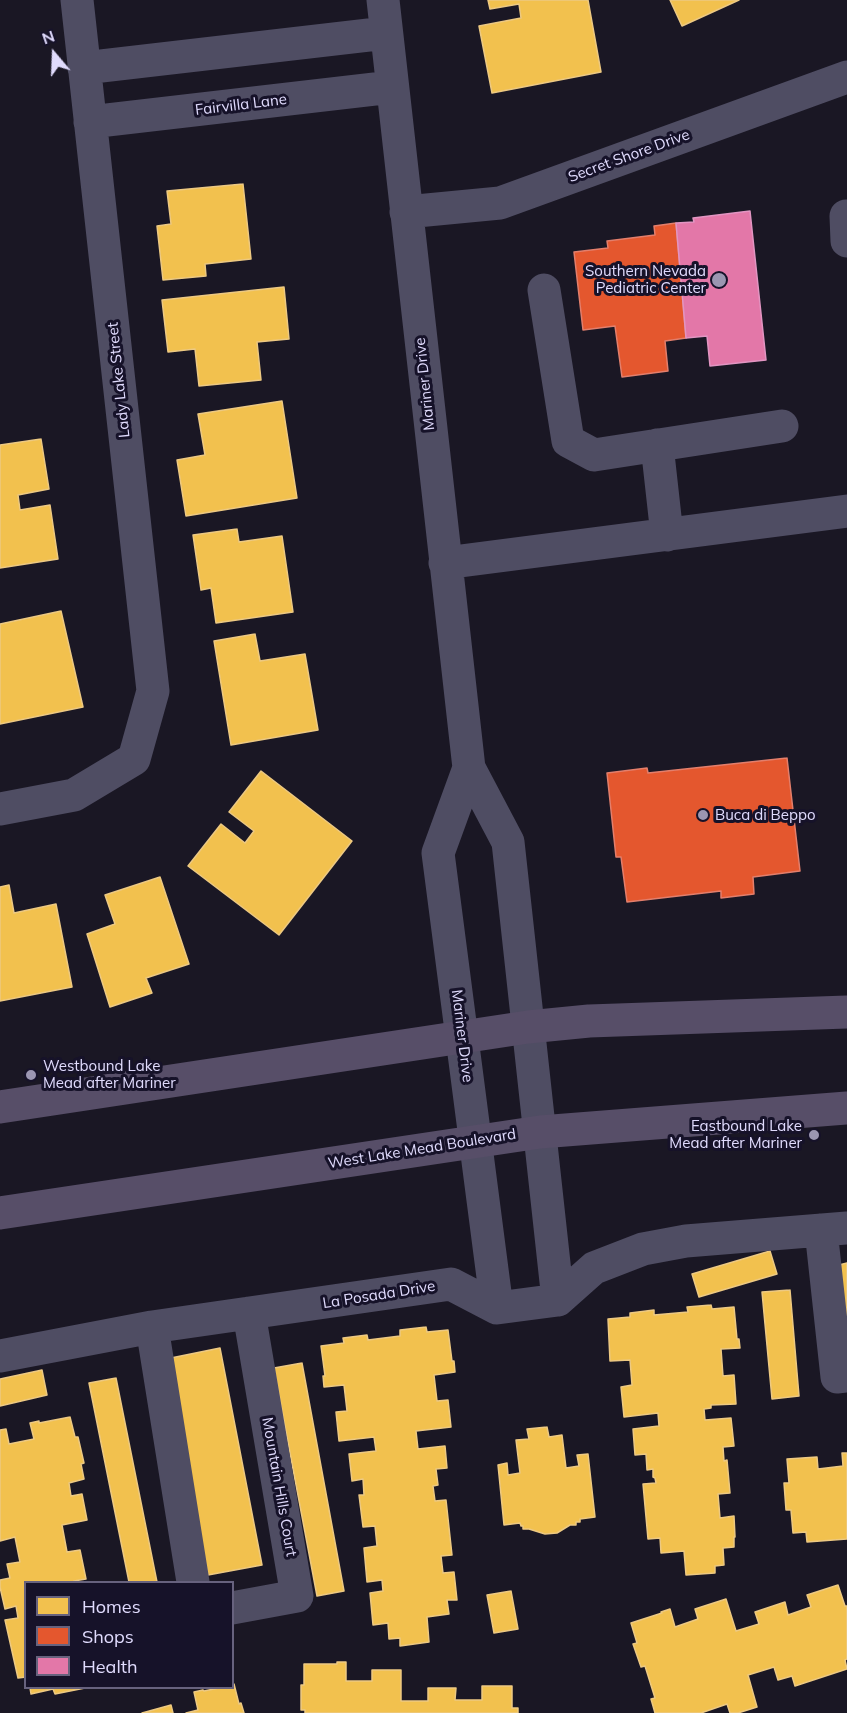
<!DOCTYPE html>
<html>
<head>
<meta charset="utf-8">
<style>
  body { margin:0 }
  #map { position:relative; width:847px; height:1713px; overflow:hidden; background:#1a1724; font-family:Mulish,sans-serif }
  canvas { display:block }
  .legend { position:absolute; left:24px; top:1581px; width:210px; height:108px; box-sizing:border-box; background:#161229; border:2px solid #67627e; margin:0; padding:8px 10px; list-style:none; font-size:18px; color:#e0dbfd }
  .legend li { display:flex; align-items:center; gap:12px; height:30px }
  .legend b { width:30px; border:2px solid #67627e }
  .north { position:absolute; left:24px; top:24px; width:60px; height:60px; -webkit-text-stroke:4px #161229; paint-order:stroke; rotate:341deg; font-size:16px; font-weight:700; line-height:24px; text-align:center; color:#e0dbfd }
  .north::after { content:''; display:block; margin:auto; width:21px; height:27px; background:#e0dbfd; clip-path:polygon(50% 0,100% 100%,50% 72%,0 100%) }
</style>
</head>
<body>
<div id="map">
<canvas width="847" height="1713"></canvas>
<ul class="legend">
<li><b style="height:16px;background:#f2c14e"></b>Homes</li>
<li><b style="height:16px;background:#e4572e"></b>Shops</li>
<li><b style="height:16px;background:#e377a8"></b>Health</li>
</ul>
<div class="north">N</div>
</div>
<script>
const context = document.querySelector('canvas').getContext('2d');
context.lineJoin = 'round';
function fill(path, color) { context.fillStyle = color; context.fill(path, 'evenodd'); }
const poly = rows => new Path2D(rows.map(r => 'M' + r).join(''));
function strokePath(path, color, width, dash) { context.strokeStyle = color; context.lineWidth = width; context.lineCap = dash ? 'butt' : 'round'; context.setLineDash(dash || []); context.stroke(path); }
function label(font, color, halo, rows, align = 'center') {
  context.font = font + ' Mulish,sans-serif'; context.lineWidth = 6; context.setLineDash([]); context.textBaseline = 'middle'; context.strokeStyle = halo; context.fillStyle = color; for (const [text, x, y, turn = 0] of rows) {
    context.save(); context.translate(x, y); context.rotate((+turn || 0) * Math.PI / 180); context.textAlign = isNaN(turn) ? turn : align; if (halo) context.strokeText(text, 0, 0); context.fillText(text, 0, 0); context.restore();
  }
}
const homes = poly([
  [488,0,588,0,601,72,492,93,479,26,521,18,519,4,490,9,488,0],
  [670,0,739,0,682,26,670,0],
  [243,184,251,259,205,264,206,276,163,280,157,226,171,224,167,191,243,184],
  [284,287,289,339,257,342,261,380,199,386,195,349,168,352,162,300,284,287],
  [282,401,297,498,186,516,177,460,205,455,198,414,282,401],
  [41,439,49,489,18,495,20,510,50,505,58,559,0,568,0,445,41,439],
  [237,529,239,542,282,536,293,612,216,623,211,588,201,590,193,535,237,529],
  [61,611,83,707,0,724,0,624,61,611],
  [255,634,260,661,305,654,318,730,231,745,214,641,255,634],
  [261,771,352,841,279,935,188,866,221,824,245,843,254,831,229,812,261,771],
  [160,877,189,964,146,978,152,993,110,1007,87,934,115,924,105,895,160,877],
  [9,885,14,913,56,904,72,987,0,1001,0,887,9,885],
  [770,1251,777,1274,699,1297,692,1274,770,1251],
  [847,1263,847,1333,835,1266,847,1263],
  [790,1290,799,1396,772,1399,762,1292,790,1290],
  [711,1305,712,1309,734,1307,737,1339,739,1339,740,1348,721,1349,723,1376,734,1375,736,1404,711,1405,711,1408,704,1409,705,1420,731,1418,734,1446,723,1447,724,1461,727,1460,730,1493,718,1494,720,1518,734,1516,735,1537,734,1537,734,1547,723,1548,724,1565,715,1566,715,1573,686,1575,684,1551,661,1553,660,1538,648,1539,643,1484,656,1483,655,1478,653,1477,653,1469,647,1470,646,1454,635,1455,633,1429,659,1426,658,1413,624,1417,621,1387,632,1385,630,1360,610,1361,608,1319,630,1317,630,1313,654,1310,654,1315,688,1312,687,1307,711,1305],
  [426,1327,427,1332,448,1330,452,1361,454,1361,455,1372,434,1375,437,1401,448,1400,451,1427,416,1431,418,1449,445,1446,447,1468,436,1469,438,1485,433,1486,435,1501,446,1500,452,1555,441,1556,443,1573,454,1572,457,1600,447,1600,449,1614,427,1617,429,1642,400,1646,400,1638,389,1639,388,1623,373,1625,370,1593,383,1591,382,1580,367,1582,364,1548,377,1546,375,1526,363,1527,359,1495,364,1495,363,1479,352,1481,349,1454,376,1451,374,1437,339,1441,336,1412,347,1411,344,1385,324,1387,323,1376,325,1376,321,1346,344,1343,343,1338,367,1335,368,1340,400,1336,400,1330,426,1327],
  [220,1348,262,1565,208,1575,166,1359,220,1348],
  [302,1363,344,1591,317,1596,274,1368,302,1363],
  [42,1370,47,1395,0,1406,0,1379,42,1370],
  [116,1378,157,1582,129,1582,89,1383,116,1378],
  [70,1417,75,1437,78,1437,84,1463,81,1464,84,1479,69,1483,71,1496,82,1494,87,1520,62,1525,67,1552,80,1550,86,1579,74,1581,75,1582,26,1582,26,1677,18,1678,5,1620,18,1618,16,1606,5,1609,0,1587,0,1580,10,1578,7,1564,20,1562,15,1537,0,1541,0,1430,6,1429,9,1444,34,1439,30,1423,39,1421,39,1423,70,1417],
  [547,1427,549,1437,562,1435,566,1468,579,1466,577,1455,588,1454,595,1517,580,1519,580,1522,576,1522,576,1525,570,1525,557,1533,545,1534,529,1529,523,1529,523,1526,521,1526,520,1523,504,1525,498,1465,507,1463,508,1475,520,1473,516,1440,529,1439,527,1429,547,1427],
  [842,1453,847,1453,847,1539,807,1542,806,1532,793,1533,791,1510,786,1510,784,1483,789,1483,787,1459,817,1457,818,1469,843,1466,842,1453],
  [838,1585,845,1606,847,1606,847,1659,845,1660,847,1669,795,1686,792,1676,778,1680,774,1667,748,1675,757,1707,738,1713,730,1713,727,1704,701,1713,655,1713,651,1699,655,1698,645,1666,641,1667,633,1644,637,1643,631,1623,662,1613,661,1612,670,1609,675,1627,698,1619,695,1609,726,1599,736,1631,759,1624,755,1612,785,1602,788,1615,811,1607,807,1595,838,1585],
  [511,1591,518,1629,494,1633,487,1595,511,1591],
  [337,1662,346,1662,346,1681,372,1681,372,1670,401,1670,401,1701,428,1701,428,1688,456,1688,455,1700,482,1700,482,1686,512,1686,512,1708,518,1708,518,1713,305,1713,305,1710,301,1710,301,1685,304,1685,304,1664,337,1664,337,1662],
  [232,1684,234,1684,239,1704,241,1703,244,1713,186,1713,198,1710,194,1692,203,1690,204,1691,219,1688,232,1688,232,1684],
  [30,1688,85,1688,55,1694,53,1689,31,1694,30,1688],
  [171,1705,173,1713,142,1713,171,1705]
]);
const shops = poly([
  [676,223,686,338,665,341,668,371,622,377,615,326,583,330,574,252,608,248,607,241,655,235,654,226,676,223],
  [787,758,800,871,753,877,754,894,721,898,721,891,627,902,621,857,616,857,607,773,647,768,648,773,787,758]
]);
const health = poly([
  [750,211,766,360,710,366,707,336,686,338,676,223,694,222,693,218,750,211]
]);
const minor = poly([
  [383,0,469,768,508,842,558,1300],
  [84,68,386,33],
  [90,122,392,87],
  [406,212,500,203,847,77],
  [847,216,846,216,847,241],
  [544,290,568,441,594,455,782,426],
  [657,445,667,535],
  [445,563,847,511],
  [469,768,438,853,497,1308],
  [0,809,74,795,134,759,153,691,77,0],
  [821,1230,837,1377,847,1376],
  [152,1327,193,1582],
  [0,1356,152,1327,451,1284,497,1308,558,1300,594,1268,643,1249,686,1241,847,1228],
  [232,1608,297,1596,249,1313]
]);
const major = poly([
  [0,1107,528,1027,589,1021,847,1012],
  [0,1213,540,1132,847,1108]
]);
const markers = [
  [719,280,8,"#9b96b1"],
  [703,815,6,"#9b96b1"],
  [31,1075,6,"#9b96b1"],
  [814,1135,6,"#9b96b1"]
];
const streetNames = [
  ["Fairvilla Lane",241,105,-7],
  ["Secret Shore Drive",629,156,-20],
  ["Lady Lake Street",119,380,-96],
  ["Mariner Drive",425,384,-96],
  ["Mariner Drive",462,1036,83],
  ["West Lake Mead Boulevard",422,1149,-9],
  ["La Posada Drive",379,1295,-9],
  ["Mountain Hills Court",279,1487,80]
];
const poiNames = [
  ["Southern Nevada",706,271],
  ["Pediatric Center",706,288],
  ["Buca di Beppo",715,815,"left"],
  ["Westbound Lake",43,1066,"left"],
  ["Mead after Mariner",43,1083,"left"],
  ["Eastbound Lake",802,1126],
  ["Mead after Mariner",802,1143]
];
fill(homes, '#f2c14e');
strokePath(homes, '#edc982', 1.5);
fill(shops, '#e4572e');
strokePath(shops, '#e37f6c', 1.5);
fill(health, '#e377a8');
strokePath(health, '#e295c2', 1.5);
strokePath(minor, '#4f4d63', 33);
strokePath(major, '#574e68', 33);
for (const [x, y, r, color] of markers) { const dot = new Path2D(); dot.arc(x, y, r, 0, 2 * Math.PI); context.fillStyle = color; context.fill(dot); strokePath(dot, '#161229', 2); }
label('15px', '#e0dbfd', '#161229', streetNames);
label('15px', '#e0dbfd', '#161229', poiNames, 'right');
</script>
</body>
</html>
